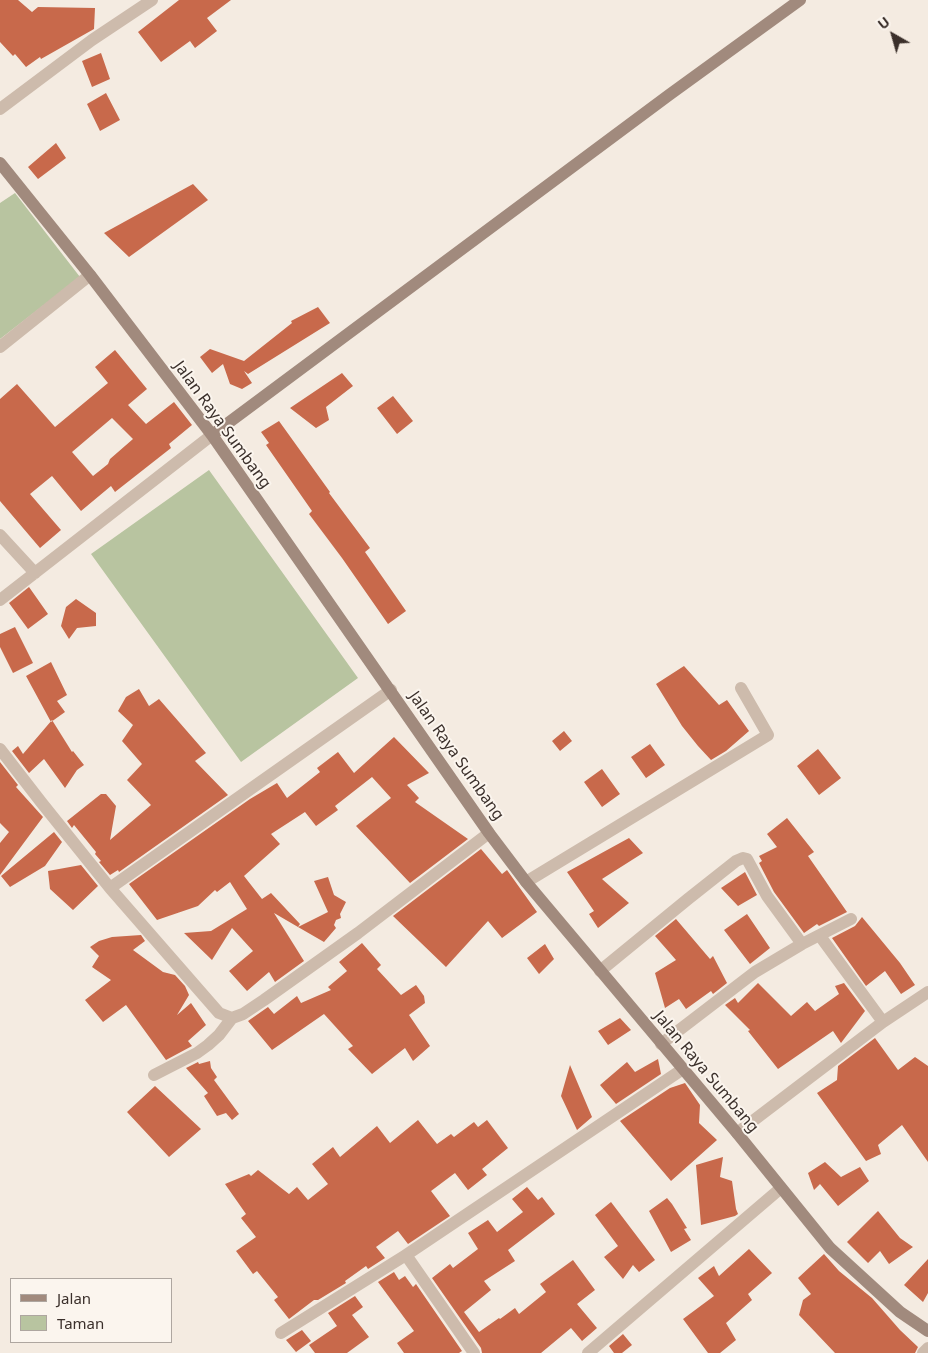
<!DOCTYPE html>
<html>
<head>
<meta charset="utf-8">
<style>
  body { margin:0 }
  #map { position:relative; width:928px; height:1353px; overflow:hidden; background:#f4ebe1; font-family:"Noto Sans",sans-serif }
  canvas { display:block }
  .legend { position:absolute; left:10px; top:1278px; width:162px; height:65px; box-sizing:border-box; background:#fbf5ee; border:1px solid #aea6a0; margin:0; padding:6px 9px; list-style:none; font-size:15px; color:#3b302b }
  .legend li { display:flex; align-items:center; gap:10px; height:25px }
  .legend b { width:25px; border:1px solid #aea6a0 }
  .north { position:absolute; left:868px; top:10px; width:50px; height:50px; -webkit-text-stroke:4px #fbf5ee; paint-order:stroke; rotate:322deg; font-size:14px; font-weight:700; line-height:20px; text-align:center; color:#3b302b }
  .north::after { content:''; display:block; margin:auto; width:18px; height:22px; background:#3b302b; clip-path:polygon(50% 0,100% 100%,50% 72%,0 100%) }
</style>
</head>
<body>
<div id="map">
<canvas width="928" height="1353"></canvas>
<ul class="legend">
<li><b style="height:6px;background:#a18a7d"></b>Jalan</li>
<li><b style="height:14px;background:#b8c4a0"></b>Taman</li>
</ul>
<div class="north">U</div>
</div>
<script>
const context = document.querySelector('canvas').getContext('2d');
context.lineJoin = 'round';
function fill(path, color) { context.fillStyle = color; context.fill(path, 'evenodd'); }
const poly = rows => new Path2D(rows.map(r => 'M' + r).join(''));
function strokePath(path, color, width, dash) { context.strokeStyle = color; context.lineWidth = width; context.lineCap = dash ? 'butt' : 'round'; context.setLineDash(dash || []); context.stroke(path); }
function label(font, color, halo, rows, align = 'center') {
  context.font = font + ' "Noto Sans",sans-serif'; context.lineWidth = 4; context.setLineDash([]); context.textBaseline = 'middle'; context.strokeStyle = halo; context.fillStyle = color; for (const [text, x, y, turn = 0] of rows) {
    context.save(); context.translate(x, y); context.rotate((+turn || 0) * Math.PI / 180); context.textAlign = isNaN(turn) ? turn : align; if (halo) context.strokeText(text, 0, 0); context.fillText(text, 0, 0); context.restore();
  }
}
const green = poly([
  [15,193,80,277,0,339,0,203],
  [209,470,358,678,241,762,91,554]
]);
const building = poly([
  [0,0,18,0,32,12,38,7,95,8,94,29,41,59,40,57,26,67,15,54,13,56,0,42],
  [179,0,231,0,207,18,217,31,195,48,190,41,161,62,138,32],
  [101,53,110,79,92,87,82,61],
  [106,93,120,120,100,131,87,104],
  [56,143,66,158,38,179,28,167],
  [193,184,208,200,129,257,104,233],
  [318,307,330,323,248,374,244,371,252,383,242,389,230,384,223,364,212,373,200,357,210,349,244,361,292,323,291,321],
  [115,350,147,389,128,405,146,424,174,402,192,425,169,444,171,448,115,492,111,486,81,511,52,476,30,494,61,530,40,548,0,501,0,399,17,384,55,427,108,383,95,367],
  [112,418,133,439,110,459,108,464,93,476,72,452],
  [342,373,353,386,326,407,329,420,316,428,290,408],
  [393,396,413,421,397,434,377,408],
  [279,421,330,492,329,493,370,548,365,552,406,611,388,624,342,558,309,514,312,511,266,445,269,443,261,432],
  [29,587,48,614,28,629,9,603],
  [76,599,96,613,96,626,77,628,69,639,61,626,66,607],
  [15,627,33,663,13,673,0,647,0,634],
  [51,662,67,695,57,701,65,712,51,722,26,676],
  [684,666,719,705,727,700,749,731,726,751,711,760,698,746,682,726,656,684],
  [139,689,149,706,159,699,206,753,195,761,228,795,119,872,118,870,110,875,99,862,101,861,95,854,96,852,74,825,72,828,67,821,101,794,106,794,116,806,110,840,151,805,127,780,142,764,122,741,133,725,118,711,126,697],
  [52,720,72,752,73,751,84,765,77,770,65,788,44,759,29,773,12,751,18,746,23,754],
  [564,731,572,741,560,751,552,741],
  [394,737,429,773,407,785,419,798,415,802,468,839,410,883,356,826,391,798,372,777,335,806,338,810,316,826,305,812,271,834,280,844,244,876,262,899,271,893,300,924,298,927,274,913,304,961,275,982,269,972,247,991,229,971,253,951,232,928,212,960,184,933,211,931,247,909,230,882,217,892,215,890,198,906,157,920,129,884,250,799,277,783,287,798,320,772,317,768,338,752,354,773],
  [650,744,665,765,646,778,631,757],
  [818,749,841,778,819,795,797,766],
  [0,762,18,785,16,787,43,817,0,875,0,843,9,832,0,823],
  [602,769,620,794,602,807,584,782],
  [787,818,814,852,808,856,847,912,819,926,817,924,804,933,774,892,759,863,762,861,759,856,777,847,767,834],
  [54,832,62,842,45,866,10,887,1,876],
  [629,838,643,853,602,879,629,903,598,928,589,914,594,911,567,872],
  [481,849,502,874,507,870,537,912,502,938,488,921,446,967,393,916],
  [81,865,98,886,73,910,50,889,48,871],
  [745,872,757,895,738,906,721,888],
  [328,877,334,895,346,902,340,914,341,918,336,920,334,925,336,928,324,942,298,927,328,912,314,881],
  [747,914,770,948,750,964,724,930],
  [862,917,900,963,915,985,901,994,885,971,866,986,832,938,855,926],
  [676,919,710,959,713,956,727,983,713,994,711,991,686,1009,679,999,665,1008,655,973,676,960,655,936],
  [141,935,145,941,133,950,163,972,175,975,185,986,189,995,177,1015,191,1003,206,1025,188,1041,192,1046,166,1060,126,1005,103,1022,85,1000,111,980,92,967,99,956,90,947,99,941,112,937],
  [362,943,381,965,377,969,401,995,416,985,424,996,425,1003,409,1015,430,1046,413,1061,405,1048,372,1074,348,1049,353,1046,324,1014,272,1050,248,1021,268,1007,274,1014,297,996,301,1003,331,990,328,987,347,971,339,962],
  [545,944,554,959,539,974,527,958],
  [758,983,791,1016,807,1002,815,1011,839,994,835,986,844,983,865,1011,841,1043,833,1031,778,1069,748,1031,750,1030,725,1005,735,998,738,1003],
  [620,1018,631,1030,608,1045,598,1031],
  [875,1038,898,1070,915,1057,928,1066,928,1162,902,1125,878,1145,881,1154,866,1161,817,1093,837,1080,838,1066],
  [658,1059,661,1074,616,1104,600,1085,627,1062,635,1072],
  [210,1061,211,1068,217,1077,214,1080,239,1114,232,1120,226,1113,217,1116,204,1096,208,1093,186,1068,198,1062,199,1064],
  [570,1065,592,1117,577,1130,561,1096],
  [685,1083,700,1105,699,1123,717,1140,671,1181,620,1121,670,1088],
  [155,1086,201,1129,169,1157,127,1112],
  [418,1120,437,1144,451,1134,454,1137,474,1122,478,1127,487,1120,508,1148,482,1169,487,1175,468,1190,455,1173,431,1191,450,1216,408,1244,398,1231,376,1247,385,1258,368,1269,366,1266,345,1281,346,1283,318,1300,314,1300,289,1319,274,1300,278,1297,257,1271,253,1274,236,1251,256,1237,241,1218,246,1214,225,1184,249,1174,251,1176,258,1170,289,1194,297,1187,308,1200,328,1184,312,1164,333,1147,340,1157,377,1126,390,1143],
  [723,1157,720,1177,732,1181,736,1209,738,1214,735,1216,701,1225,696,1165],
  [825,1162,841,1177,860,1167,869,1181,838,1206,820,1184,814,1190,808,1173],
  [527,1187,538,1200,542,1197,555,1214,508,1250,515,1261,484,1281,491,1290,464,1312,479,1332,499,1318,500,1319,515,1308,519,1314,546,1292,540,1284,573,1260,595,1290,577,1304,597,1328,582,1341,571,1328,541,1353,482,1353,481,1348,432,1278,450,1264,453,1268,478,1249,468,1233,488,1220,497,1232,523,1212,512,1199],
  [667,1198,672,1204,687,1228,684,1229,691,1240,671,1252,649,1211],
  [611,1202,655,1260,639,1272,633,1265,623,1279,604,1257,618,1246,595,1215],
  [878,1211,900,1238,913,1247,889,1264,880,1251,868,1263,847,1242],
  [749,1249,772,1273,748,1294,752,1300,726,1323,736,1340,720,1353,708,1353,683,1319,714,1296,698,1278,714,1266,719,1276],
  [824,1254,839,1271,872,1298,900,1330,918,1347,915,1353,835,1353,799,1315,803,1300,811,1294,798,1278],
  [928,1259,928,1293,923,1302,904,1285],
  [394,1272,399,1280,405,1276,413,1287,416,1284,462,1351,459,1353,404,1353,397,1343,414,1331,378,1282],
  [355,1296,363,1307,352,1315,369,1337,347,1353,315,1353,309,1345,337,1326,328,1313],
  [302,1330,311,1341,296,1352,286,1340],
  [623,1334,632,1345,622,1353,614,1353,609,1346]
]);
const street = poly([
  [0,109,92,40,152,0],
  [0,347,90,275],
  [0,535,35,573],
  [0,600,212,435],
  [0,749,41,802,110,888,219,1013,232,1018],
  [526,882,768,735,741,688],
  [110,888,391,690],
  [820,936,883,1022],
  [600,971,688,899,736,861,743,858,747,859,767,896,802,944],
  [661,1044,755,972,802,944,851,919],
  [154,1075,197,1053,208,1045,219,1035,232,1018,243,1014,264,1000,358,933,489,833],
  [737,1133,883,1022,928,992],
  [406,1255,474,1353],
  [281,1333,406,1255,683,1069],
  [588,1353,781,1188],
  [923,1353,928,1348]
]);
const secondary = poly([
  [0,163,90,275,212,435,489,833,526,882,737,1133,830,1248,900,1312,928,1331],
  [212,435,669,95,800,0]
]);
const streetNames = [
  ["Jalan Raya Sumbang",222,425,54],
  ["Jalan Raya Sumbang",456,756,55],
  ["Jalan Raya Sumbang",706,1072,50]
];
fill(green, '#b8c4a0');
fill(building, '#c8694b');
strokePath(street, '#cdbbac', 12);
strokePath(secondary, '#a18a7d', 12);
label('16px', '#3b302b', '#fbf5ee', streetNames);
</script>
</body>
</html>
